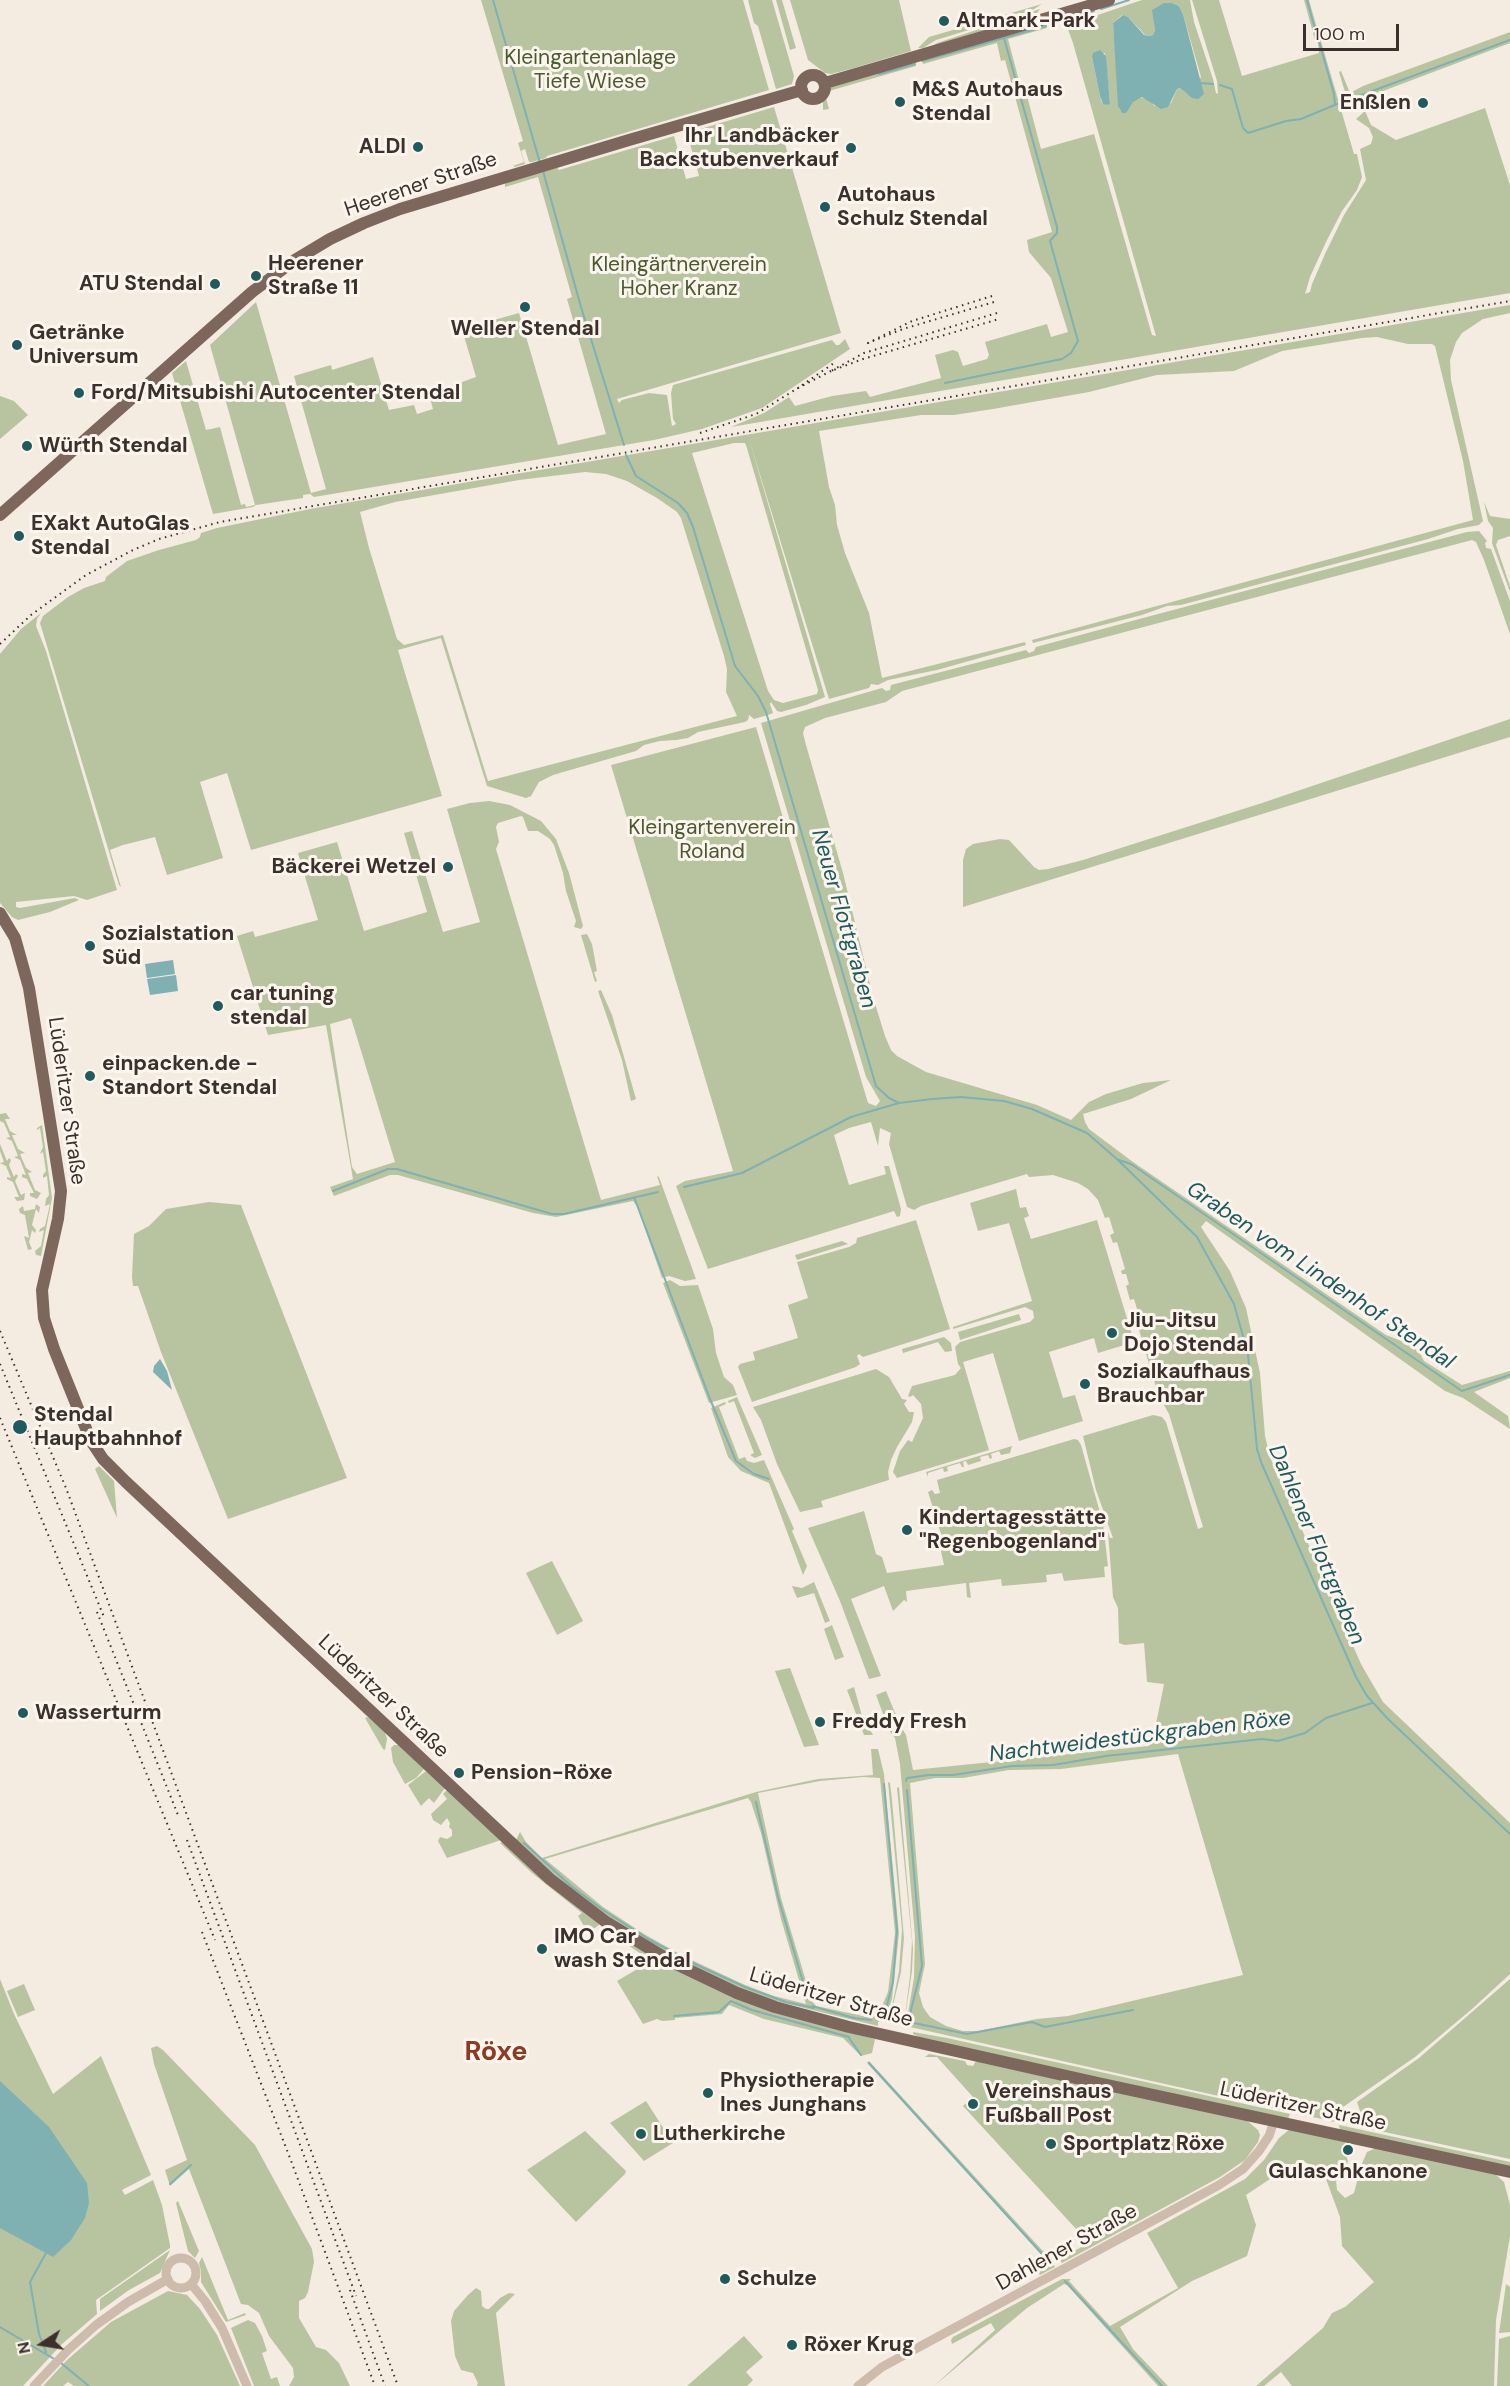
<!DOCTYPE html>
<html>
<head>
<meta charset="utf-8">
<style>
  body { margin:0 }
  #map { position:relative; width:1510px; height:2386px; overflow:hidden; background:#f4ebe1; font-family:"DM Sans",sans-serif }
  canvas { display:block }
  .north { position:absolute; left:12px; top:2314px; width:60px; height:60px; -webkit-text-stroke:4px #fbf5ee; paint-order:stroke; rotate:258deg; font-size:16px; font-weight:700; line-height:24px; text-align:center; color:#3b302b }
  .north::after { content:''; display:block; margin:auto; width:21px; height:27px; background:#3b302b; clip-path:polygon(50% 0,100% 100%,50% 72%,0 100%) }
  .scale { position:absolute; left:1303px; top:24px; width:96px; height:27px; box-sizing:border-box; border:3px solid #3b302b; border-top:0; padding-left:8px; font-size:18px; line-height:21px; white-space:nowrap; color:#3b302b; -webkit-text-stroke:4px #fbf5ee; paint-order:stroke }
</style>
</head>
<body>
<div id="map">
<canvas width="1510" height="2386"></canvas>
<div class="north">N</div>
<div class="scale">100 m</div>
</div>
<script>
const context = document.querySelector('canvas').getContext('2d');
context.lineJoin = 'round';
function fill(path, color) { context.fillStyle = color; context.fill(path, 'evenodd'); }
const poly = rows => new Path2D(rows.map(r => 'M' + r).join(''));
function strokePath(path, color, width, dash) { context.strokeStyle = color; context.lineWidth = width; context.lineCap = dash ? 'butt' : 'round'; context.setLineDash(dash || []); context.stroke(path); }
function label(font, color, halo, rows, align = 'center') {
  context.font = font + ' "DM Sans",sans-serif'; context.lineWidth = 6; context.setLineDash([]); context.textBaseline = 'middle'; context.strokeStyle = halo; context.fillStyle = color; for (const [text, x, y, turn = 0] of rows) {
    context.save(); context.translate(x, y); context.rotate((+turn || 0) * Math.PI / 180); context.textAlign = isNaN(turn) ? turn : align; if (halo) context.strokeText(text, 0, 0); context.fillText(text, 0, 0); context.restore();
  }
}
const green = poly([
  [481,0,743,0,769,90,547,156,546,158,532,162,529,162,525,149,521,151,525,164,515,167,513,166,524,162,518,143,523,141],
  [748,0,772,0,794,76,792,84,776,89,758,26,754,23],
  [776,0,782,0,796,48,790,50],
  [790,0,899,0,911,51,854,68,831,74,825,73,808,60],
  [1142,0,1190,0,1194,22,1213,79,1216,93,1218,94,1217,81,1192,0,1219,0,1242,76,1319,53,1318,41,1315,40,1304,0,1309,0,1317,28,1315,30,1318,38,1320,38,1354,154,1357,154,1362,177,1357,190,1342,211,1326,242,1310,277,1305,294,1310,292,1312,284,1325,254,1344,215,1366,180,1360,149,1371,144,1373,137,1369,128,1356,119,1365,111,1371,125,1396,140,1485,108,1510,185,1510,293,731,427,764,413,789,397,795,406,832,396,866,391,870,397,941,378,935,355,953,350,958,352,963,366,987,359,989,355,985,342,1047,324,1051,337,1068,332,1051,278,1029,252,1027,240,1052,232,1005,60,1001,61,997,43,923,64,922,60,1046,22,1047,28,1008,39,1023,96,1027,96,1041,149,1094,134,1152,335,1156,336,1073,43,1066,24,1072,22,1081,26,1083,20],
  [1172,3,1179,6,1183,14,1201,77,1187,94,1181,88,1177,89,1171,103,1155,106,1148,99,1138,97,1120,111,1113,23,1122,15,1128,17,1145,35,1149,36,1153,35,1155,30,1154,16],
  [1105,53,1110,103,1106,105,1102,103,1100,96,1092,57],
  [1042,4,1031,11,936,40,923,48,918,48,929,37],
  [1040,9,1035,16,924,51,937,43],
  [1510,32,1510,43,1362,99,1363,106,1350,109,1339,72,1341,71,1350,93,1363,86],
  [915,62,916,66,829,91,826,98,829,109,823,110,823,98,830,88,835,85],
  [774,107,841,333,617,399,619,403,622,400,649,393,667,395,672,426,676,424,673,419,671,393,673,385,832,340,836,345,839,345,845,339,850,349,762,408,702,429,654,440,314,497,310,494,303,495,303,498,256,505,253,507,213,514,172,373,186,361,206,430,220,427,241,505,245,504,246,507,255,505,210,345,256,302,311,493,326,489,294,376,331,365,332,370,373,357,389,410,414,405,417,414,433,409,429,394,476,377,462,329,519,313,558,445,606,434,567,299,572,297,538,177,505,187,505,183,556,166,559,170,674,136,686,179,699,176,687,133],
  [1510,305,1510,313,1483,319,1462,333,1456,342,1450,360,1451,380,1483,521,1479,525,1458,529,1428,539,1181,605,1167,606,1142,615,1033,643,1032,640,1473,520,1463,461,1435,346,1432,344,1408,344,1377,337,1362,338,1282,351,1234,371,1157,375,1089,392,993,409,954,415,921,415,819,431,829,487,835,505,837,525,845,553,869,613,882,678,1025,642,1026,645,937,670,888,680,878,685,871,684,869,688,829,699,749,439,825,697,806,705,781,712,777,711,771,702,770,704,773,713,768,715,754,719,749,715,748,720,745,722,698,732,688,738,676,740,660,741,644,745,636,751,553,775,539,782,531,796,526,798,487,786,441,638,398,650,442,796,251,850,227,773,200,782,223,858,167,875,155,837,123,845,110,850,121,887,119,885,40,623,43,616,68,597,84,588,105,581,106,577,127,561,159,550,196,540,200,537,201,533,217,528,310,509],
  [734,443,745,443,746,445,818,690,817,694,783,703,774,700,768,691,692,453],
  [585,472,606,474,627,481,657,498,677,512,681,518,724,656,727,669,726,692,737,716,488,781,443,635,404,645,397,639,369,548,360,512,395,502,519,480],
  [0,396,14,401,28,415,0,439],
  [1484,502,1490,516,1510,519,1510,536,1498,540,1496,545,1510,586,1510,592,1492,543,1493,528,1488,521],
  [1479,531,1487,541,1485,543,1486,548,1491,549,1510,601,1510,634,1484,560,1476,542,1472,540,902,691,886,702,825,718,805,727,803,733,806,745,843,873,873,997,885,1036,891,1050,897,1056,926,1072,1037,1105,1071,1120,1089,1102,1106,1094,1143,1083,1171,1080,1131,1099,1083,1114,1085,1122,1089,1129,1133,1162,1386,1335,1412,1345,1418,1349,1424,1361,1462,1385,1510,1371,1510,1378,1474,1392,1508,1416,1510,1429,1463,1398,1445,1391,1206,1221,1201,1227,1230,1271,1246,1308,1260,1373,1265,1436,1270,1457,1361,1664,1383,1702,1510,1823,1510,1974,1472,2009,1415,2057,1343,2107,1335,2122,910,2027,907,2019,914,1978,915,1936,900,1764,895,1738,889,1730,876,1695,886,1691,900,1725,906,1735,913,1770,1149,1746,1157,1719,1164,1684,1147,1682,1144,1643,1125,1645,1119,1643,1118,1608,1113,1597,1108,1532,1110,1538,1113,1538,1096,1490,1083,1436,1153,1415,1162,1417,1166,1422,1198,1529,1203,1527,1169,1414,1158,1394,1137,1323,1141,1322,1134,1299,1130,1300,1126,1286,1129,1284,1126,1274,1122,1274,1121,1271,1125,1269,1117,1242,1113,1243,1110,1235,1114,1233,1109,1217,1105,1218,1098,1200,1088,1189,1078,1183,1053,1175,1029,1177,1027,1174,921,1206,914,1210,907,1207,889,1144,891,1133,880,1128,878,1146,871,1122,849,1128,834,1135,849,1185,886,1174,884,1166,889,1166,901,1209,900,1216,897,1217,894,1211,708,1269,676,1186,685,1181,733,1171,611,765,756,727,868,1103,876,1106,880,1101,866,1077,761,723,882,688,886,691,890,690,891,685,1026,650,1029,653,1034,651,1036,647,1143,618,1467,532],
  [1178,1754,1243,1975,1068,2016,1037,2019,978,2031,963,2031,946,2026,930,2017,923,2007,919,1993,925,1964,910,1783,935,1778,963,1778,1009,1770,1061,1769],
  [41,613,37,619,36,626,46,651,117,890,87,900,74,896,16,902,16,907,20,908,75,898,79,900,50,912,18,920,12,917,0,903,0,654,21,629],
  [1510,719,1510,737,963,907,963,860,966,849,973,844,1000,839,1009,840,1034,867,1039,870,1048,869,1083,860,1262,803],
  [489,801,510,805,541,821,556,839,569,873,583,926,581,929,574,927,576,921,566,891,563,873,554,845,550,839,538,831,528,831,523,817,521,816,498,823,496,827,499,842,496,849,601,1200,660,1185,657,1176,659,1177,696,1279,685,1281,669,1276,662,1278,637,1206,633,1201,556,1217,533,1213,398,1175,390,1175,334,1196,330,1187,353,1179,326,1025,268,1035,237,936,253,931,255,937,318,920,298,853,337,842,364,931,427,912,404,833,412,831,443,932,480,922,447,809,470,803],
  [351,1018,395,1162,357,1174,352,1167,330,1024],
  [587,934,592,944,597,971,594,972,597,981,595,982,581,935],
  [601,990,612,1015,636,1099,631,1101,622,1060,598,991],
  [6,1113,10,1119,5,1119,10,1131,17,1135,12,1135,18,1149,25,1153,20,1154,26,1168,32,1172,28,1173,35,1190,41,1193,37,1199,30,1196,30,1193,34,1193,27,1179,22,1177,22,1174,26,1175,20,1160,14,1157,18,1156,12,1141,6,1138,10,1137,4,1123,0,1121,0,1114],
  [42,1125,52,1198,41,1256,36,1255,35,1251,41,1246,44,1230,39,1232,40,1229,45,1226,50,1204,45,1206,46,1199,49,1195,47,1176,43,1178,43,1175,46,1171,43,1152,40,1154,43,1147,40,1128,37,1130,37,1128],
  [0,1144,7,1161,9,1158,11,1160,9,1165,14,1177,16,1174,18,1176,15,1181,21,1195,25,1193,24,1200,17,1201,14,1197,19,1197,13,1182,7,1179,7,1177,11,1178,6,1166,0,1163,4,1162,0,1151],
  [1016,1189,1020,1208,1026,1207,1029,1216,1024,1218,1031,1239,1097,1220,1133,1338,1131,1343,1098,1353,1094,1338,1049,1352,1063,1398,1075,1395,1083,1421,1019,1441,993,1353,963,1362,989,1450,897,1478,893,1472,900,1451,908,1440,912,1442,923,1418,921,1404,913,1395,910,1397,908,1396,912,1386,955,1375,961,1368,958,1364,955,1347,960,1342,1030,1322,1034,1318,1033,1311,1025,1307,953,1329,953,1327,1032,1301,1009,1223,978,1231,970,1203],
  [209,1202,241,1205,347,1478,228,1519,161,1352,138,1286,133,1286,132,1277,134,1234,149,1226,166,1209],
  [36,1204,40,1207,39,1213,36,1209,32,1225,36,1230,35,1233,32,1230,29,1242,32,1249,28,1250,24,1236,29,1238,25,1215,20,1213,19,1209,23,1206,24,1211,35,1209],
  [916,1220,950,1329,863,1357,859,1354,857,1356,860,1364,856,1367,752,1402,738,1367,740,1364,755,1360,753,1352,798,1338,788,1305,808,1298,797,1262,849,1247,856,1243,857,1238],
  [842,1241,848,1244,797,1260,795,1255],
  [670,1280,680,1286,698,1285,713,1329,716,1353,724,1377,733,1385,737,1395,709,1403,663,1283],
  [1019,1314,1021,1320,960,1340,958,1332],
  [944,1337,951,1343,952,1351,945,1352,938,1342,903,1353,902,1349],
  [876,1369,889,1377,902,1399,907,1400,904,1404,909,1412,914,1412,912,1422,897,1447,891,1460,888,1472,889,1480,821,1501,823,1507,800,1512,777,1464,761,1420,753,1407],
  [737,1397,762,1455,755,1458,750,1455,754,1453,734,1401,729,1403,728,1401],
  [725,1402,726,1404,719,1407,739,1459,745,1457,747,1461,754,1463,764,1460,794,1529,792,1531,807,1566,803,1575,769,1483,741,1471,728,1457,711,1408],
  [1074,1439,1078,1440,1081,1445,1103,1523,1108,1566,1104,1567,1105,1577,1064,1581,1062,1573,1046,1575,1047,1582,1002,1586,1001,1579,969,1583,971,1598,967,1597,966,1583,906,1591,907,1602,904,1600,893,1611,884,1586,851,1599,881,1676,869,1679,840,1601,808,1528,864,1511,876,1554,882,1557,887,1573,944,1565,941,1551,945,1547,928,1492,932,1490,935,1494,940,1493,937,1480],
  [1012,1446,1010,1453,1001,1455,999,1451,991,1454,992,1458,990,1459,988,1455,980,1457,981,1461,968,1465,966,1461,963,1462,964,1467,962,1467,960,1463,947,1467,948,1471,944,1472,943,1468,928,1473,928,1477,926,1472],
  [99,1466,114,1481,117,1518,95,1469],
  [552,1561,583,1621,557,1635,526,1573],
  [814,1582,830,1621,825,1623,814,1593,797,1598,792,1586,802,1588],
  [832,1625,844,1657,835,1660,824,1629],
  [790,1668,819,1745,804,1747,775,1671],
  [854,1687,862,1716,873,1735,864,1735,847,1690],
  [368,1717,385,1732,387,1739,385,1750,383,1749,365,1718],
  [394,1745,399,1745,424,1769,416,1778,405,1784,393,1762,391,1748],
  [871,1749,878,1749,884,1774,899,1933,892,1999,886,2018,878,2022,878,2026,763,1998,682,1962,619,1925,567,1886,516,1840,520,1832,526,1842,542,1858,756,1792,818,1779,873,1775],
  [863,1777,880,1778,895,1933,888,1992,882,2006,868,2017,816,2006,812,2001,781,1898,758,1793,820,1781],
  [748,1798,751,1802,761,1833,781,1919,806,2004,774,1996,745,1985,683,1956,644,1934,603,1907,545,1859],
  [426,1771,445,1788,434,1803,429,1798,421,1806,408,1785],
  [888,1782,890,1783,892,1800,904,1938,901,1972,889,2022,899,1971,902,1929],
  [899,1787,913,1949,912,1971,904,2024,910,1976,912,1941,897,1788],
  [447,1790,501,1840,447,1858,438,1841,440,1837,447,1839,452,1836,452,1830,449,1827,450,1823,447,1818,441,1825,433,1820,431,1814,447,1799,443,1794],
  [503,1842,598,1923,599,1925,591,1931,587,1931,578,1916,582,1913,532,1873,500,1843],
  [630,1942,792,2017,875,2039,872,2053,861,2056,843,2038,764,2019,729,2005,722,2014,675,2018,675,2020,662,2021,657,2019,643,2024,617,1981,651,1961,628,1945],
  [0,1979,14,2014,53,2094,101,2056,151,2175,122,2190,125,2195,153,2180,162,2205,170,2245,170,2248,96,2300,97,2314,62,2344,23,2386,0,2386],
  [1510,1979,1510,2159,1352,2125,1361,2114,1357,2102,1419,2058],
  [24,1984,35,2010,18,2017,7,1991],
  [913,2032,947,2038,1290,2114,1288,2119,1029,2064,919,2037,913,2034],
  [157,2046,163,2050,255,2145,312,2249,314,2262,308,2292,305,2298,299,2301,299,2318,316,2347,326,2350,339,2363,350,2386,289,2386,294,2377,293,2368,269,2336,259,2313,248,2305,241,2304,189,2169,170,2186,165,2170,187,2160,154,2064,151,2048],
  [929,2054,965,2061,967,2065,973,2066,976,2061,1244,2118,1258,2130,1260,2135,1258,2142,1245,2160,1220,2177,1062,2263,1059,2259,1089,2243,963,2106,973,2097,937,2057,925,2057],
  [869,2061,1052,2261,1055,2267,1040,2275,1037,2271,1049,2263,867,2063],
  [646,2101,673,2143,644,2161,610,2123],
  [1339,2125,1510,2162,1510,2167,1340,2130],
  [1290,2129,1345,2142,1344,2149,1348,2161,1346,2169,1341,2172,1336,2180,1337,2190,1345,2198,1354,2193,1361,2166,1367,2152,1376,2148,1494,2173,1504,2182,1510,2205,1510,2236,1496,2320,1494,2386,1292,2386,1281,2372,1264,2386,1256,2386,1323,2328,1332,2313,1345,2307,1374,2282,1342,2246,1340,2217,1326,2179,1320,2170,1303,2161,1291,2165,1246,2195,1256,2225,1247,2256,1192,2281,1120,2327,1133,2349,1168,2386,1158,2386,1067,2285,1064,2284,1027,2308,934,2386,995,2330,991,2323,952,2344,951,2340,953,2337,1062,2279,1071,2279,1069,2281,1110,2326,1178,2288,1147,2233,1245,2179,1264,2160,1279,2138],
  [585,2131,626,2171,625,2174,576,2222,527,2170],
  [178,2201,199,2251,195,2258,188,2251,176,2203],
  [170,2250,160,2273,129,2290,100,2311,100,2299],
  [202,2257,228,2320,245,2313,246,2315,226,2322,201,2282,201,2271,199,2263],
  [1506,2284,1510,2287,1510,2332,1499,2333],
  [476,2288,481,2291,482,2306,486,2309,489,2309,500,2298,509,2293,515,2294,496,2313,505,2386,477,2386,478,2383,473,2373,461,2370,455,2356,451,2321,454,2311,468,2295],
  [168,2291,187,2295,200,2309,217,2335,240,2386,74,2386,68,2382,63,2386,43,2386,67,2360,111,2322],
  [248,2320,255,2323,262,2336,267,2351,262,2353,271,2379,277,2377,280,2386,254,2386,231,2328],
  [744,2336,763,2357,746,2372,753,2380,747,2386,687,2386],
  [1510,2336,1510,2386,1497,2386,1499,2339]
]);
const water = poly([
  [1164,3,1172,3,1179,6,1183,14,1204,94,1198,99,1192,98,1180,88,1177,89,1168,107,1161,109,1142,97,1133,102,1126,113,1122,113,1118,106,1113,23,1123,15,1128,17,1144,35,1149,36,1153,35,1155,30,1152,10],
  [1100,50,1106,56,1110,104,1106,105,1103,104,1100,96,1092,57,1093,53],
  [173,960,175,974,147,978,145,964],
  [176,975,178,991,150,995,147,979],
  [160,1359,167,1371,172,1390,153,1372,154,1366],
  [0,2081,49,2127,87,2183,89,2203,85,2218,71,2240,53,2257,0,2228]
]);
const stream = poly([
  [493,0,540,163],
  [1307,0,1315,29],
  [1101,9,1129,0],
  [1065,19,1094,11],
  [1318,38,1334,94,1335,105],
  [922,61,1046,26],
  [879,74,915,64],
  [1201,83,1213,84],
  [1220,85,1232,89,1243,128,1248,133,1286,121,1301,119,1337,104],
  [1348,100,1510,40],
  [543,171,581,307,624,445],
  [945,383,1062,359,1071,353,1078,341,1050,241,1057,233,1057,227,1004,38],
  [626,455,636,476,678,503,687,513,693,527,735,666,758,696,766,712,876,1086,889,1098,899,1103],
  [1119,1160,1131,1164,1462,1391,1510,1375],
  [684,1187,742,1173,851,1117,899,1103,932,1099,961,1097,1004,1101,1032,1109,1087,1133,1118,1160,1197,1237,1234,1304,1248,1354,1257,1449,1261,1462,1356,1677,1367,1696,1388,1719,1510,1834],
  [333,1191,388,1169,397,1169,552,1214,564,1214,658,1192],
  [634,1197,710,1399,736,1461,754,1474,769,1479],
  [906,1781,907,1778,929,1775,953,1775,1012,1766,1053,1765,1106,1756,1262,1739,1278,1741,1305,1733,1326,1718,1372,1703],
  [884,1784,897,1930,893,1982,887,2005],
  [907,1790,922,1966,911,2010],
  [756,1802,778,1897,808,1999],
  [524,1843,571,1886,603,1910,650,1940,697,1965,745,1987,786,2002,814,2008],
  [812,2006,854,2018],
  [911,2010,912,2020,914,2023,967,2034,1032,2022,1045,2027,1133,2010],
  [878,2015,888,2006],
  [674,2016,719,2012,731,2001,752,2010,849,2037],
  [853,2018,871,2020],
  [849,2038,861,2055],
  [869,2063,1052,2265],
  [170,2184,191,2165],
  [1065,2281,1162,2386],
  [0,2327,56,2360],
  [46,2352,39,2334,30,2282,46,2253],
  [61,2363,89,2386]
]);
const minor = poly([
  '166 2273a15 15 0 1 1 30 0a15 15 0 1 1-30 0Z',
  [191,2284,205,2301,222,2328,247,2386],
  [34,2386,68,2350,96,2325,128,2302,168,2279],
  [858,2386,882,2367,1219,2185,1243,2169,1259,2151,1269,2136,1274,2121]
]);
const major = poly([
  '801 87a12 12 0 1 1 24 0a12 12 0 1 1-24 0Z',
  [825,83,1109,0],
  [0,515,252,292,295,260,330,239,364,223,400,209,629,140,802,90],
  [0,913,15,938,29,988,61,1191,58,1219,42,1290,44,1318,54,1349,91,1441,103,1459,126,1482,550,1879,606,1922,672,1962,737,1993,775,2007,849,2027,1098,2083,1510,2172]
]);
const rail = poly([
  [992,296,912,321,868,343,903,329,994,302],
  [997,313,864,353,831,371,863,359,999,319],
  [831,371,798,388,834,363],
  [700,433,756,414,798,388],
  [0,644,31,615,86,575,133,550,159,539,220,522,1510,301],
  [0,1331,66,1488,398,2386],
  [0,1364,104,1617],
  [0,1418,215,1940],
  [97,1612,178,1815],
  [187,1840,356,2296],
  [202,1932,290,2158,375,2386],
  [350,2290,385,2386]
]);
const markers = [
  [944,21,6,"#1f5a5e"],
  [900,102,6,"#1f5a5e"],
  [1423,103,6,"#1f5a5e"],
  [418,147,6,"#1f5a5e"],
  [851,148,6,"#1f5a5e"],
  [825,207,6,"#1f5a5e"],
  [256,276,6,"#1f5a5e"],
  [215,284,6,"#1f5a5e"],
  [525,307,6,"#1f5a5e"],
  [17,345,6,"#1f5a5e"],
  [79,393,6,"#1f5a5e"],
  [27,446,6,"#1f5a5e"],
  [19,536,6,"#1f5a5e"],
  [448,867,6,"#1f5a5e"],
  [90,946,6,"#1f5a5e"],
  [218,1006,6,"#1f5a5e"],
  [90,1076,6,"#1f5a5e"],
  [1112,1333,6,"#1f5a5e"],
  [1085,1384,6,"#1f5a5e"],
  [20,1427,8,"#1f5a5e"],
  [907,1530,6,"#1f5a5e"],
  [23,1713,6,"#1f5a5e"],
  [820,1722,6,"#1f5a5e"],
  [459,1773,6,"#1f5a5e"],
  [542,1949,6,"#1f5a5e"],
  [708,2093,6,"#1f5a5e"],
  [973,2104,6,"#1f5a5e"],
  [641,2134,6,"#1f5a5e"],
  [1051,2144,6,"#1f5a5e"],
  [1348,2150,6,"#1f5a5e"],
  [725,2279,6,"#1f5a5e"],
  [792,2345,6,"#1f5a5e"]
];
const poiNames = [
  ["Altmark-Park",956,21],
  ["M&S Autohaus",912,90],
  ["Stendal",912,114],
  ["Enßlen",1411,103,"right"],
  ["Ihr Landbäcker",839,136,"right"],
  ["Backstubenverkauf",839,160,"right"],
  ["ALDI",406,147,"right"],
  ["Autohaus",837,195],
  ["Schulz Stendal",837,219],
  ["Heerener",268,264],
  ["Straße 11",268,288],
  ["ATU Stendal",203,284,"right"],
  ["Weller Stendal",525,329,"center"],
  ["Getränke",29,333],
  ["Universum",29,357],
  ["Ford/Mitsubishi Autocenter Stendal",91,393],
  ["Würth Stendal",39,446],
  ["EXakt AutoGlas",31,524],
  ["Stendal",31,548],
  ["Bäckerei Wetzel",436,867,"right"],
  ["Sozialstation",102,934],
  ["Süd",102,958],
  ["car tuning",230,994],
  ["stendal",230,1018],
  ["einpacken.de -",102,1064],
  ["Standort Stendal",102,1088],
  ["Jiu-Jitsu",1124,1321],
  ["Dojo Stendal",1124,1345],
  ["Sozialkaufhaus",1097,1372],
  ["Brauchbar",1097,1396],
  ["Stendal",34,1415],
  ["Hauptbahnhof",34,1439],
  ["Kindertagesstätte",919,1518],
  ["\"Regenbogenland\"",919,1542],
  ["Wasserturm",35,1713],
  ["Freddy Fresh",832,1722],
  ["Pension-Röxe",471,1773],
  ["IMO Car",554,1937],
  ["wash Stendal",554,1961],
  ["Physiotherapie",720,2081],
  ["Ines Junghans",720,2105],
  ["Vereinshaus",985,2092],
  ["Fußball Post",985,2116],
  ["Lutherkirche",653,2134],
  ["Sportplatz Röxe",1063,2144],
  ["Gulaschkanone",1348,2172,"center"],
  ["Schulze",737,2279],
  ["Röxer Krug",804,2345]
];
const parkNames = [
  ["Kleingartenanlage",590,58],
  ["Tiefe Wiese",590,82],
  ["Kleingärtnerverein",679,265],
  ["Hoher Kranz",679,289],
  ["Kleingartenverein",712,828],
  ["Roland",712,852]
];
const streetNames = [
  ["Heerener Straße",421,185,-19],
  ["Lüderitzer Straße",66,1101,82],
  ["Lüderitzer Straße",383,1697,43],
  ["Lüderitzer Straße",831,1998,16],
  ["Lüderitzer Straße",1303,2107,12],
  ["Dahlener Straße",1067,2248,-29]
];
const waterNames = [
  ["Neuer Flottgraben",843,919,74],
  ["Graben vom Lindenhof Stendal",1320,1276,34],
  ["Dahlener Flottgraben",1316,1545,67],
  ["Nachtweidestückgraben Röxe",1140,1737,-7]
];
const districtNames = [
  ["Röxe",496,2053]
];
fill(green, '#b8c4a0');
fill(water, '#7fb0b2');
strokePath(stream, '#7fb0b2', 2);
strokePath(minor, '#cdbbac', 9);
strokePath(major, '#7d675c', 12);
strokePath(rail, '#3b302b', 2, [1.5, 4.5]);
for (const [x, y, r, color] of markers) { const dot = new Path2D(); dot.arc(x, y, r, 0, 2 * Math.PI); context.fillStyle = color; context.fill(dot); strokePath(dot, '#fbf5ee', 2); }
label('bold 21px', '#3b302b', '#fbf5ee', poiNames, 'left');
label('21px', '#4a5a2e', '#fbf5ee', parkNames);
label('21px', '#3b302b', '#fbf5ee', streetNames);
label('italic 22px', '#1f5a5e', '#fbf5ee', waterNames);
label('bold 27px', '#8c3b22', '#fbf5ee', districtNames);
</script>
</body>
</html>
